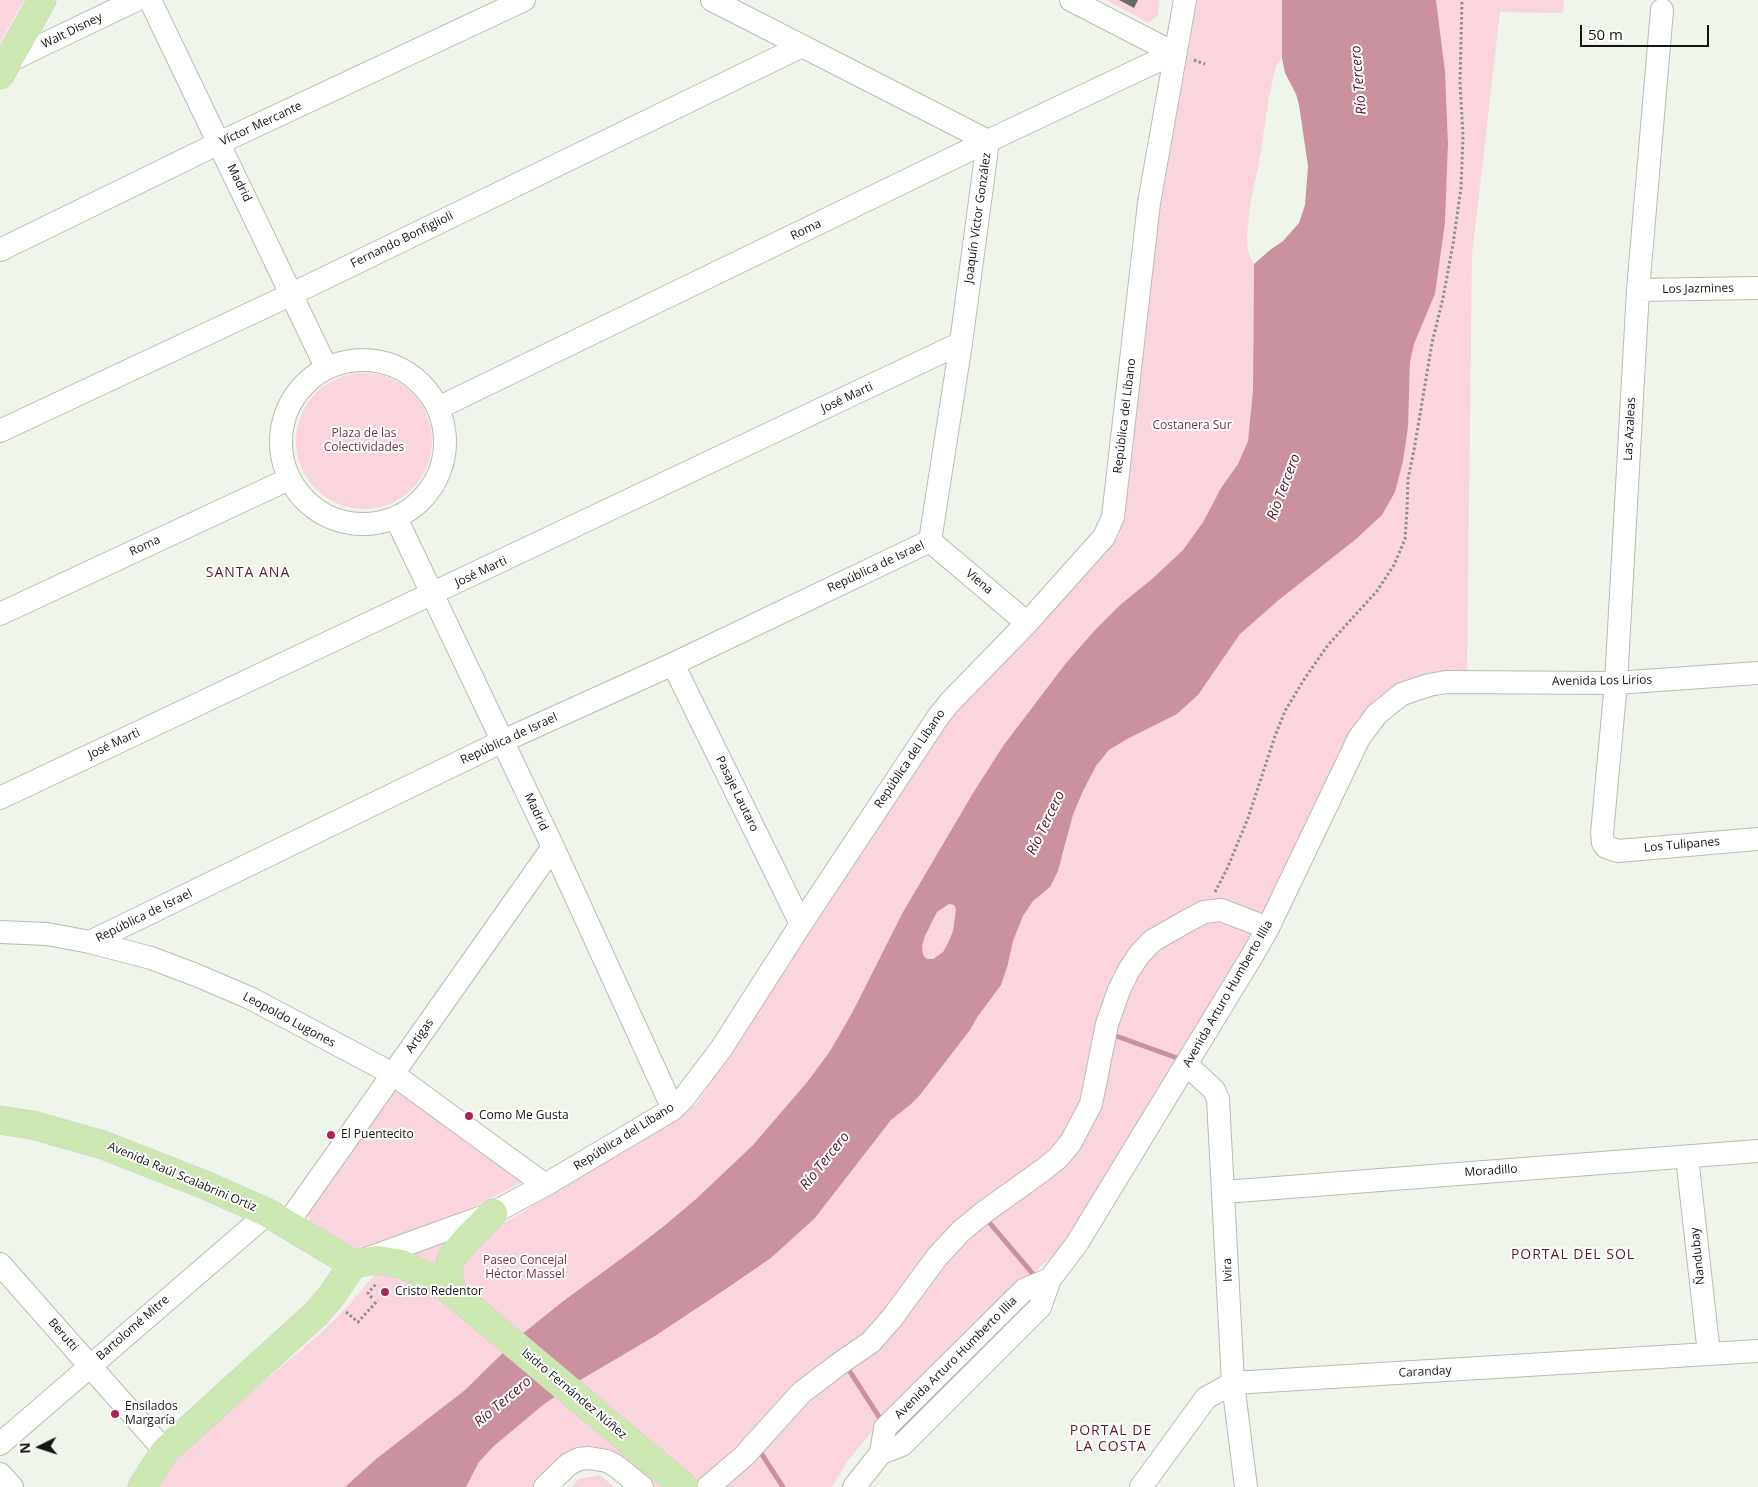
<!DOCTYPE html>
<html>
<head>
<meta charset="utf-8">
<style>
  body { margin:0 }
  #map { position:relative; width:1758px; height:1487px; overflow:hidden; background:#f0f5eb; font-family:"Open Sans",sans-serif }
  canvas { display:block }
  .north { position:absolute; left:15px; top:1422px; width:50px; height:50px; -webkit-text-stroke:4px #fff; paint-order:stroke; rotate:266deg; font-size:14px; font-weight:700; line-height:20px; text-align:center; color:#131512 }
  .north::after { content:''; display:block; margin:auto; width:18px; height:22px; background:#131512; clip-path:polygon(50% 0,100% 100%,50% 72%,0 100%) }
  .scale { position:absolute; left:1580px; top:25px; width:129px; height:22px; box-sizing:border-box; border:2px solid #131512; border-top:0; padding-left:6px; font-size:15px; line-height:18px; white-space:nowrap; color:#131512; -webkit-text-stroke:4px #fff; paint-order:stroke }
</style>
</head>
<body>
<div id="map">
<canvas width="1758" height="1487"></canvas>
<div class="north">N</div>
<div class="scale">50 m</div>
</div>
<script>
const context = document.querySelector('canvas').getContext('2d');
context.lineJoin = 'round';
function fill(path, color) { context.fillStyle = color; context.fill(path, 'evenodd'); }
const poly = rows => new Path2D(rows.map(r => 'M' + r).join(''));
function strokePath(path, color, width, dash) { context.strokeStyle = color; context.lineWidth = width; context.lineCap = dash ? 'butt' : 'round'; context.setLineDash(dash || []); context.stroke(path); }
function label(font, color, halo, rows, align = 'center') {
  context.font = font + ' "Open Sans",sans-serif'; context.lineWidth = 4; context.setLineDash([]); context.textBaseline = 'middle'; context.strokeStyle = halo; context.fillStyle = color; for (const [text, x, y, turn = 0] of rows) {
    context.save(); context.translate(x, y); context.rotate((+turn || 0) * Math.PI / 180); context.textAlign = isNaN(turn) ? turn : align; if (halo) context.strokeText(text, 0, 0); context.fillText(text, 0, 0); context.restore();
  }
}
const green = poly([
  [0,0,24,0,0,43],
  [1106,0,1159,0,1158,15,1149,23],
  [1197,0,1282,0,1282,58,1276,66,1269,97,1260,157,1250,205,1247,235,1248,251,1254,264,1253,390,1248,441,1238,464,1221,488,1203,522,1183,550,1152,579,1120,605,1095,630,1066,663,1003,746,973,793,903,912,852,1013,830,1051,808,1081,753,1145,696,1199,633,1250,562,1302,521,1335,462,1285,461,1277,463,1262,494,1229,671,1124,682,1117,698,1102,939,733,956,711,1036,630,1119,536,1124,516,1160,208],
  [1436,0,1564,0,1563,13,1500,12,1472,255,1467,670,1451,671,1418,677,1386,692,1372,704,1258,924,1180,1059,1062,1248,1033,1274,891,1413,881,1420,847,1462,832,1487,650,1487,605,1454,538,1487,466,1487,479,1462,494,1446,543,1405,572,1385,655,1336,727,1289,771,1258,815,1218,891,1120,910,1105,920,1095,970,1030,1008,964,1013,941,1023,916,1033,901,1049,887,1064,852,1073,815,1083,791,1096,766,1109,750,1127,739,1177,714,1198,695,1239,634,1280,599,1355,540,1382,515,1409,391,1410,362,1414,344,1435,294,1445,223,1448,144,1445,71],
  '296 441a68 68 0 1 1 136 0a68 68 0 1 1-136 0Z',
  [949,904,954,905,956,909,953,931,948,943,943,952,933,959,927,959,923,955,922,946,925,936,937,912],
  [396,1089,522,1180,521,1183,463,1212,358,1249,351,1249,310,1221,307,1215],
  [467,1230,443,1276,404,1255],
  [376,1273,416,1280,508,1348,465,1390,376,1459,345,1487,153,1487,176,1456,322,1332,345,1309],
  [600,1475,614,1487,571,1487,579,1479]
]);
const water = poly([
  [1282,0,1436,0,1445,71,1448,144,1445,223,1435,294,1414,344,1410,362,1408,427,1403,461,1395,492,1382,515,1355,540,1280,599,1240,634,1198,695,1177,714,1127,739,1109,750,1096,766,1083,791,1073,815,1058,871,1050,887,1033,901,1023,916,1013,941,1008,964,1001,985,978,1016,970,1030,920,1095,910,1105,891,1120,815,1218,771,1258,726,1289,655,1336,572,1385,543,1405,494,1446,479,1462,466,1487,345,1487,376,1459,465,1390,521,1335,562,1302,633,1250,665,1225,696,1199,753,1145,808,1081,830,1051,852,1013,903,912,973,793,1003,746,1066,663,1095,630,1120,605,1152,579,1183,550,1203,522,1221,488,1238,464,1248,441,1253,390,1254,264,1270,250,1283,241,1299,223,1305,205,1308,166,1299,105,1296,94,1285,73,1282,58],
  [949,904,954,905,956,909,953,931,948,943,943,952,933,959,927,959,923,955,922,946,925,936,937,912]
]);
const stream = poly([
  [1116,1036,1180,1059],
  [988,1221,1033,1274],
  [847,1367,881,1420],
  [759,1450,783,1487]
]);
const building = poly([
  [1119,0,1138,0,1134,8]
]);
const path = poly([
  [1194,60,1205,64],
  [1215,892,1227,869,1248,818,1275,736,1285,711,1305,678,1328,645,1377,591,1394,565,1405,539,1407,510,1408,479,1414,450,1432,343,1443,298,1453,244,1461,188,1463,135,1460,83,1462,0],
  [372,1298,368,1293,377,1283],
  [346,1312,358,1322,378,1300]
]);
const minor = poly([
  [150,0,326,367],
  [712,0,988,141],
  [1071,0,1174,53],
  [1662,10,1638,290,1616,683,1602,833,1603,843,1606,847,1618,851,1758,839],
  [7,62,136,0],
  [0,250,219,143,524,0],
  [1638,290,1758,288],
  '281 442a82 82 0 1 1 164 0a82 82 0 1 1-164 0Z',
  [438,408,988,141,1174,53],
  [0,431,292,294,802,46],
  [396,518,553,847,673,1109],
  [930,541,961,343,988,141],
  [930,541,1027,623],
  [0,614,289,479],
  [673,664,801,924],
  [0,798,961,343],
  [0,932,47,934,90,942,151,958,196,975,250,998,393,1074,545,1185],
  [90,942,503,741,673,664,930,541],
  [1187,1065,1214,1090,1218,1099,1233,1383,1246,1487],
  [1687,1157,1709,1354],
  [1224,1192,1758,1151],
  [287,1224,553,847],
  [366,1259,493,1213,545,1185,673,1109,683,1099,721,1049,801,924,938,717,950,702,1027,623,1104,537,1113,517,1149,203,1185,0],
  [0,1264,165,1451],
  [0,1444,268,1213],
  [881,1453,902,1445,1040,1307,1050,1279,1076,1245,1252,956,1268,928,1359,738,1377,714,1402,694,1429,685,1446,682,1616,683,1758,673],
  [0,1474,12,1487],
  [545,1487,569,1464,579,1459,589,1458,607,1461,616,1466,642,1487],
  [708,1487,744,1456,801,1393,839,1364,871,1342,892,1318,937,1257,961,1231,983,1213,1043,1170,1058,1158,1071,1142,1091,1104,1107,1024,1119,990,1129,970,1139,955,1152,941,1187,921,1204,912,1213,911,1221,910,1268,928],
  [854,1487,881,1453,885,1428,1024,1290,1050,1279],
  [1141,1487,1206,1398,1233,1383,1758,1351]
]);
const major = poly([
  [0,75,42,0],
  [0,1120,32,1125,103,1145,205,1185,268,1213,353,1264],
  [353,1264,378,1260,401,1264,439,1282,464,1302],
  [452,1291,448,1272,451,1258,467,1239,493,1213],
  [142,1487,165,1451,317,1313,332,1295,353,1264]
]);
const majorBridge = poly([
  [464,1302,684,1487]
]);
const markers = [
  [469,1116,5,"#af215b"],
  [331,1135,5,"#af215b"],
  [385,1292,5,"#af215b"],
  [115,1414,5,"#af215b"]
];
const streetNames = [
  ["Walt Disney",72,31,-26],
  ["Víctor Mercante",261,124,-25],
  ["Madrid",239,183,64],
  ["Joaquín Víctor González",978,218,-82],
  ["Roma",806,230,-26],
  ["Fernando Bonfiglioli",402,240,-26],
  ["Los Jazmines",1698,289,-1],
  ["José Marti",847,398,-25],
  ["República del Líbano",1125,416,-83],
  ["Las Azaleas",1630,429,-87],
  ["Roma",145,546,-25],
  ["República de Israel",876,567,-25],
  ["José Marti",481,572,-25],
  ["Viena",979,582,40],
  ["Avenida Los Lirios",1602,681,-1],
  ["República de Israel",509,739,-25],
  ["José Marti",114,744,-25],
  ["República del Líbano",910,759,-56],
  ["Pasaje Lautaro",737,794,64],
  ["Madrid",536,812,65],
  ["Los Tulipanes",1682,845,-5],
  ["República de Israel",144,916,-26],
  ["Avenida Arturo Humberto Illia",1228,994,-60],
  ["Leopoldo Lugones",289,1020,28],
  ["Artigas",420,1036,-55],
  ["República del Líbano",624,1137,-32],
  ["Moradillo",1491,1171,-4],
  ["Avenida Raúl Scalabrini Ortiz",182,1177,23],
  ["Ñandubay",1698,1256,-96],
  ["Ivira",1228,1270,-93],
  ["Bartolomé Mitre",133,1328,-41],
  ["Berutti",63,1335,49],
  ["Avenida Arturo Humberto Illia",956,1358,-45],
  ["Caranday",1425,1372,-3],
  ["Isidro Fernández Núñez",574,1394,40]
];
const parkNames = [
  ["Costanera Sur",1192,426],
  ["Plaza de las",364,434],
  ["Colectividades",364,448],
  ["Paseo Concejal",525,1261],
  ["Héctor Massel",525,1275]
];
const poiNames = [
  ["Como Me Gusta",479,1116],
  ["El Puentecito",341,1135],
  ["Cristo Redentor",395,1292],
  ["Ensilados",125,1407],
  ["Margaría",125,1421]
];
const waterNames = [
  ["Río Tercero",1359,80,-95],
  ["Río Tercero",1284,487,-69],
  ["Río Tercero",1046,823,-64],
  ["Río Tercero",825,1161,-51],
  ["Río Tercero",503,1402,-40]
];
const neighbourhoodNames = [
  ["SANTA ANA",248,573],
  ["PORTAL DEL SOL",1573,1255],
  ["PORTAL DE",1111,1431],
  ["LA COSTA",1111,1447]
];
fill(green, '#fad5dd');
fill(water, '#cb919f');
strokePath(stream, '#cb919f', 5);
fill(building, '#676c64');
strokePath(minor, '#b8bdb3', 24);
strokePath(major, '#d0d0d0', 29);
strokePath(path, '#8d918a', 3, [2.5, 2.5]);
strokePath(minor, '#fff', 22);
strokePath(major, '#cde7b1', 28);
strokePath(majorBridge, '#d0d0d0', 29, []);
strokePath(majorBridge, '#cde7b1', 28);
for (const [x, y, r, color] of markers) { const dot = new Path2D(); dot.arc(x, y, r, 0, 2 * Math.PI); context.fillStyle = color; context.fill(dot); strokePath(dot, '#fff', 2); }
label('12px', '#131512', '#fff', streetNames);
label('12px', '#793249', '#fff', parkNames);
label('12px', '#131512', '#fff', poiNames, 'left');
label('italic 14px', '#540f2a', '#fff', waterNames);
context.letterSpacing = '1px';
label('14px', '#5b1831', '#fff', neighbourhoodNames);
context.letterSpacing = '0px';
</script>
</body>
</html>
